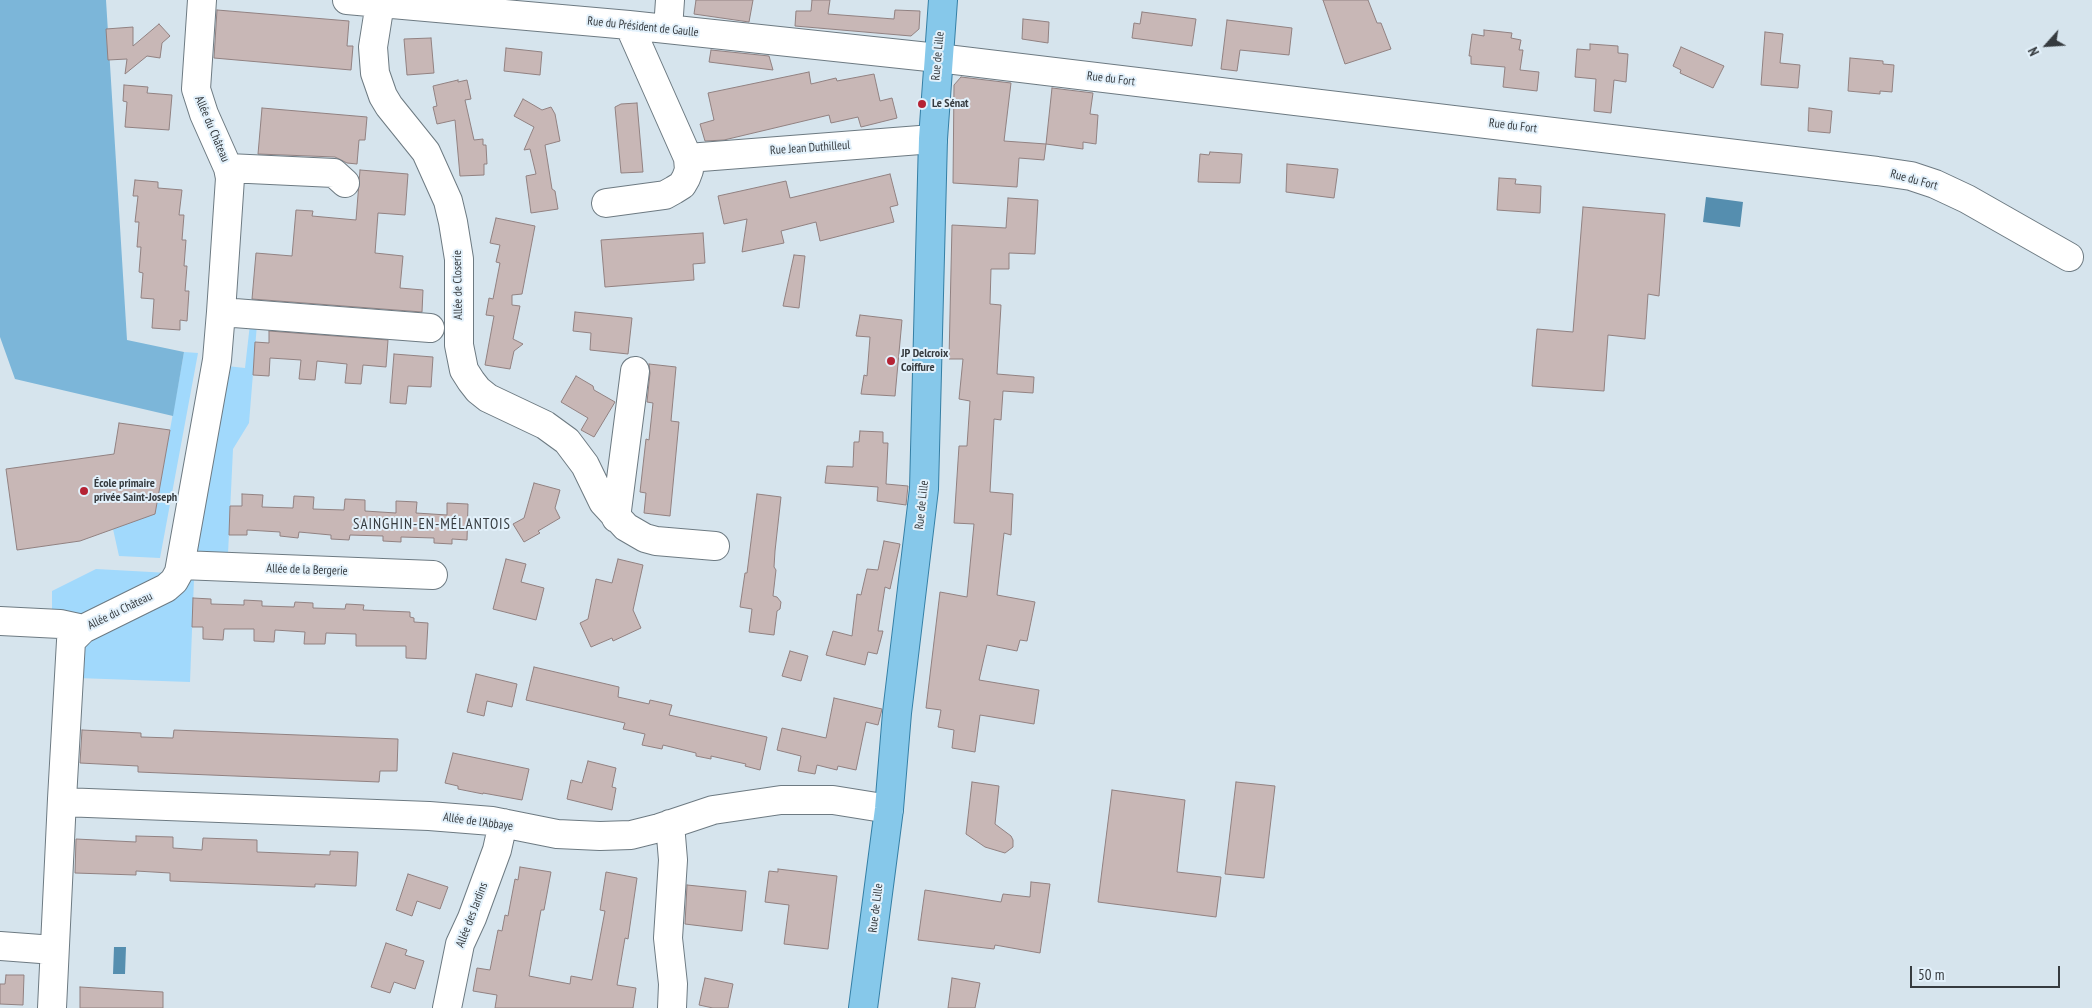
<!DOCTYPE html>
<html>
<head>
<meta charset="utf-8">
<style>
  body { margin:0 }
  #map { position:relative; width:2092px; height:1008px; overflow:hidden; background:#d6e4ed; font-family:"PT Sans Narrow",sans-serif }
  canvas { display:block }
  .north { position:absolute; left:2022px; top:20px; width:50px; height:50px; -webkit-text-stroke:4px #e3f1fb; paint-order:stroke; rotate:244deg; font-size:14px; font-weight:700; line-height:20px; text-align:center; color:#363b3f }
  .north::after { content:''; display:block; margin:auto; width:18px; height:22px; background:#363b3f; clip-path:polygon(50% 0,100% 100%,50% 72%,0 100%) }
  .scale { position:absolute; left:1910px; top:966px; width:150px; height:22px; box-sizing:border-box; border:2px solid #363b3f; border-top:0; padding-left:6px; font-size:15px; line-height:18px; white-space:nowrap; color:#363b3f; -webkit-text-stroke:4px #e3f1fb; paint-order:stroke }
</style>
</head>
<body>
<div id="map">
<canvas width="2092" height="1008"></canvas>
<div class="north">N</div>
<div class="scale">50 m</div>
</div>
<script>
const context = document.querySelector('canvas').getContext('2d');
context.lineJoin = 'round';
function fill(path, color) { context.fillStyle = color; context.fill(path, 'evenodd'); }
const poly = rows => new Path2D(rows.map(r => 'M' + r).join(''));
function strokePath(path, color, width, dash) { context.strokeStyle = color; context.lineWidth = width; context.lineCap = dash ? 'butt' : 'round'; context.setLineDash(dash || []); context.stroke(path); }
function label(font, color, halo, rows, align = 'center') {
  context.font = font + ' "PT Sans Narrow",sans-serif'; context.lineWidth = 4; context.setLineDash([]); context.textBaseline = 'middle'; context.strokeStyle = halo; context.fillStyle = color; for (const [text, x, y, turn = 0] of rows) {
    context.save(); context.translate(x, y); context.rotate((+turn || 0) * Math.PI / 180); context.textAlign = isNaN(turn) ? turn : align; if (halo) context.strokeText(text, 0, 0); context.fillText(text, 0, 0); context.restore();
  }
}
const green = poly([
  [250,324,257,324,249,423,233,449,228,554,199,559,199,551,194,549,227,366,245,368],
  [184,352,198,353,160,558,119,556,113,529,155,513],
  [96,569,169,573,84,619,52,617,52,591],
  [186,574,194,579,190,682,77,678,79,648]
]);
const forest = poly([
  [0,0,106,0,127,340,184,352,173,416,15,379,0,337]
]);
const water = poly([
  [1706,197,1743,202,1740,227,1703,222],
  [114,947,126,947,125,974,113,974]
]);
const building = poly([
  [696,0,753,0,749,22,694,14,696,0],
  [812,0,830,0,828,14,894,19,895,10,920,11,919,29,911,36,795,26,796,11,811,11,812,0],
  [1323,0,1368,0,1377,23,1381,23,1391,49,1345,64,1323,0],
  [217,10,349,21,347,46,353,46,351,70,214,58,217,10],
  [1142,12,1196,19,1192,46,1132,38,1134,23,1140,24,1142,12],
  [1023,19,1049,22,1048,43,1022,39,1023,19],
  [1227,20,1292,28,1289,55,1240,50,1237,71,1221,69,1227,20],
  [159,24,170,36,162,43,160,58,147,56,125,74,127,59,108,60,106,29,133,27,133,46,159,24],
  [1484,30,1512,33,1511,38,1521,40,1519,50,1523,50,1520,70,1539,72,1537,91,1503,87,1505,67,1471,64,1471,56,1469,56,1472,34,1484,36,1484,30],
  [1765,32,1783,34,1780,63,1800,65,1798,88,1761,85,1765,32],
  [431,38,434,73,407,75,404,39,431,38],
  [1590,44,1618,46,1618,53,1628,54,1626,82,1614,80,1611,113,1594,111,1596,79,1575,77,1577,49,1590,50,1590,44],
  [1681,47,1724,66,1713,88,1680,73,1681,70,1673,66,1681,47],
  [506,48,542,52,540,75,504,71,506,48],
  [711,50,769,56,773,70,709,62,711,50],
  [1850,58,1883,61,1883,64,1894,65,1892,92,1880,91,1880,94,1848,91,1850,58],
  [809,72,811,84,836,78,837,81,874,74,880,101,892,98,897,118,861,127,858,117,831,123,829,115,724,140,705,141,700,124,714,120,708,93,809,72],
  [961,77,1011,83,1004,141,1046,144,1044,160,1019,158,1017,187,953,183,954,85,961,77],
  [458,80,458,82,467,80,471,99,465,100,474,140,483,139,483,145,486,145,487,164,484,164,484,175,460,176,455,120,437,124,433,107,437,106,433,86,458,80],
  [124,85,148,87,147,93,172,95,169,130,125,127,127,102,123,101,124,85],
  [1052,88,1093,93,1090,114,1098,115,1096,144,1083,142,1083,149,1046,144,1052,88],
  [523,99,542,110,551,107,555,114,560,141,545,145,552,189,555,191,558,209,531,213,526,176,536,174,530,149,524,150,534,127,514,116,523,99],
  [637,103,643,172,621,173,615,107,621,104,637,103],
  [262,108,367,117,365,140,359,140,357,164,347,163,335,157,258,154,262,108],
  [1809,108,1832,111,1830,133,1808,131,1809,108],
  [1210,152,1242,154,1240,183,1198,182,1200,154,1209,155,1210,152],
  [1287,164,1338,169,1334,198,1286,192,1287,164],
  [360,170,408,174,405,215,378,213,375,253,403,256,400,288,423,290,422,312,252,299,256,253,292,256,296,210,313,211,312,216,356,220,360,170],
  [890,174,898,205,890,207,894,222,820,241,816,222,781,231,784,243,742,252,747,219,724,224,718,196,786,181,790,198,890,174],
  [1499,178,1516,179,1515,184,1541,186,1540,213,1497,210,1499,178],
  [135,180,158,182,158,188,182,190,179,215,184,215,182,240,186,240,184,266,187,266,185,291,189,291,187,321,180,320,180,330,152,328,154,299,141,298,143,273,139,272,141,247,137,247,139,222,135,222,138,196,133,196,135,180],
  [1008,198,1038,200,1035,254,1009,253,1009,269,991,269,990,304,1001,305,997,374,1034,377,1033,393,1003,391,1001,420,994,419,990,492,1013,494,1011,535,1004,533,997,595,1035,602,1027,641,1020,640,1017,651,987,645,979,680,1039,690,1034,724,980,715,975,752,952,748,954,730,938,727,941,710,926,708,940,592,967,597,974,524,954,523,959,446,967,446,970,401,959,399,963,359,949,359,952,225,1006,228,1008,198],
  [1583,207,1665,214,1659,296,1648,294,1645,339,1608,335,1604,391,1532,386,1537,329,1573,332,1583,207],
  [496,218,535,226,522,294,512,295,512,305,520,306,513,339,523,344,514,351,510,369,485,365,494,316,486,315,489,298,493,299,500,263,496,262,500,245,490,243,496,218],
  [703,233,705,263,693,264,694,280,605,287,601,240,703,233],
  [794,255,805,256,799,308,783,306,794,255],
  [575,312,632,318,628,354,590,350,591,333,573,331,575,312],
  [860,315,902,320,895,396,861,394,864,375,867,376,870,337,856,336,860,315],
  [269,331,388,340,386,367,363,365,361,384,345,383,347,364,317,361,315,380,299,379,301,360,270,358,269,376,253,375,255,342,269,343,269,331],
  [394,354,433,357,431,387,408,386,406,404,390,403,394,354],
  [649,364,676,367,671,421,679,422,670,516,644,513,646,493,640,492,646,439,649,440,653,403,647,402,650,373,649,364],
  [576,376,593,386,594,390,615,402,594,437,581,430,588,418,561,402,576,376],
  [119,423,170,430,155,514,80,541,17,550,6,469,114,454,119,423],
  [860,431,883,432,883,443,888,443,886,484,908,486,906,505,877,501,878,487,825,483,827,466,853,467,854,442,859,442,860,431],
  [534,483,560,490,555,508,560,518,538,531,540,533,524,542,513,524,524,518,534,483],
  [242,494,263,495,262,507,293,508,294,496,314,497,313,509,344,510,345,499,365,500,365,511,396,513,396,501,417,502,416,513,447,515,447,503,468,504,467,540,452,539,452,544,434,543,434,538,401,537,401,542,383,541,383,536,350,535,349,540,331,539,331,535,299,532,298,538,280,536,280,532,247,530,247,535,229,535,230,506,242,506,242,494],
  [757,494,781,497,775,551,774,567,776,570,773,596,777,597,781,602,780,609,777,611,774,635,749,632,752,609,740,607,745,573,747,573,757,494],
  [884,541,900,544,890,589,885,587,878,631,883,631,877,654,868,652,865,665,826,655,833,631,852,636,857,594,861,595,867,569,878,570,884,541],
  [506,559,526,564,521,582,544,588,536,620,493,609,506,559],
  [618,559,643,565,633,610,641,628,613,641,612,638,591,647,580,623,588,619,596,579,612,583,618,559],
  [193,598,211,599,211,604,244,605,244,600,262,601,262,606,294,607,295,602,313,603,313,608,345,609,346,604,364,605,363,610,410,612,410,617,414,618,414,622,428,623,426,659,406,658,406,646,356,646,356,634,326,633,325,644,304,644,305,632,275,630,274,642,254,641,254,629,224,629,223,640,203,639,203,627,192,627,193,598],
  [790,651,808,656,801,681,782,676,790,651],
  [534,667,619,687,618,697,649,704,650,700,672,705,669,715,767,737,760,770,745,766,746,764,711,756,711,759,696,756,696,753,663,745,662,749,642,745,645,734,623,729,625,723,526,700,534,667],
  [476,674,517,684,512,707,487,701,484,716,467,712,476,674],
  [834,698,882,709,878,725,866,722,856,770,838,766,837,770,817,765,815,774,798,771,801,756,777,750,782,728,826,738,834,698],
  [82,730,141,733,141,737,173,738,174,730,398,739,397,771,380,771,379,782,138,772,138,766,80,763,82,730],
  [453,753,529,769,522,800,483,793,483,794,458,789,458,786,445,783,453,753],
  [588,761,616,768,612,787,616,788,612,810,567,799,571,780,582,783,588,761],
  [972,782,999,786,995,824,1011,836,1013,840,1013,847,1005,853,985,847,966,834,972,782],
  [1236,782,1275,786,1264,878,1225,874,1236,782],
  [1112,790,1185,800,1177,872,1221,877,1216,917,1098,902,1112,790],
  [136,836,173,837,173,848,202,850,203,838,257,840,257,852,330,855,330,851,358,852,356,886,315,884,315,887,170,881,170,873,136,871,136,875,75,873,76,839,136,842,136,836],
  [520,867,551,872,544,910,541,910,529,976,570,984,571,976,592,980,605,911,600,910,606,872,637,878,628,939,625,938,617,985,636,988,633,1008,495,1008,497,995,473,991,477,968,490,970,498,930,502,931,505,915,508,916,515,879,518,880,520,867],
  [778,869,837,876,828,949,784,944,789,905,765,902,769,871,778,872,778,869],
  [408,874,448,887,440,909,417,901,412,916,396,910,408,874],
  [1031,882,1050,884,1040,953,995,945,994,949,918,940,925,890,1001,902,1003,894,1030,897,1031,882],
  [687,885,746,891,742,931,685,924,687,885],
  [386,943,407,950,405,955,424,961,415,989,394,982,390,993,371,987,386,943],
  [6,975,24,975,23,1005,0,1004,0,984,5,984,6,975],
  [705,978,733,984,728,1008,713,1008,699,1005,705,978],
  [952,978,980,983,975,1008,948,1008,952,978],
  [80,987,163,992,163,1008,80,1008,80,987]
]);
const minor = poly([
  [202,0,196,89,204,114,228,168,230,178,221,312,430,328],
  [347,0,629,25,938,58,1877,171,1911,176,1935,184,1967,199,2069,257],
  [380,3,373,47,375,73,383,96,389,106,426,152,448,201,453,222,459,259,459,345,464,370,471,381,478,390,488,398,545,425,567,441,585,465,603,502,626,527,645,538,656,541,715,546],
  [629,25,688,158],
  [668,29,670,0],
  [228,168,334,173,345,183],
  [606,203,665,195,674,190,682,185,686,178,689,170,688,158,933,139],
  [616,518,635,371],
  [181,565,433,575],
  [0,621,60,624,83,629],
  [62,802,429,816,492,821,557,834,600,836,631,835,659,828,713,810,781,800,833,800,889,809],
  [670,824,673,860,668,938,673,984,672,1008],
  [0,946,54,950],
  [52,1008,62,799,71,641,83,629,166,588,174,581,179,572,217,360,221,312],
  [447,1008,460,944,472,918,497,850,503,823]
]);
const major = poly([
  [863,1008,889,809,897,713,924,489,933,139,943,0]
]);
const markers = [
  [922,104,5,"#b52334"],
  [891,361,5,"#b52334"],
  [84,491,5,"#b52334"]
];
const streetNames = [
  ["Rue du Président de Gaulle",643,27,6],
  ["Rue de Lille",938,56,-85],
  ["Rue du Fort",1111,79,7],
  ["Rue du Fort",1513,126,7],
  ["Allée du Château",212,129,67],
  ["Rue Jean Duthilleul",810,148,-4],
  ["Rue du Fort",1914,180,15],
  ["Allée de Closerie",458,285,-91],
  ["Rue de Lille",922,505,-84],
  ["Allée de la Bergerie",307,570,2],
  ["Allée du Château",120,611,-26],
  ["Allée de l'Abbaye",478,822,8],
  ["Rue de Lille",876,908,-83],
  ["Allée des Jardins",472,915,-69]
];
const poiNames = [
  ["Le Sénat",932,104],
  ["JP Delcroix",901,354],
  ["Coiffure",901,368],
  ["École primaire",94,484],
  ["privée Saint-Joseph",94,498]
];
const quarterNames = [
  ["SAINGHIN-EN-MÉLANTOIS",432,525]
];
fill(green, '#a1d9fc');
fill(forest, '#7cb6d9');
fill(water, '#558eaf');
fill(building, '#c8b7b6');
strokePath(building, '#918181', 1);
strokePath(minor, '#6d7a82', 30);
strokePath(major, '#357fa5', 30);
strokePath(minor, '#fff', 28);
strokePath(major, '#86c8ea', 28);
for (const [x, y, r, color] of markers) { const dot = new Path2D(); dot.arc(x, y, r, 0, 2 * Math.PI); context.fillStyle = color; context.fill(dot); strokePath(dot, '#e3f1fb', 2); }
label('12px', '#363b3f', '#e3f1fb', streetNames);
label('bold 12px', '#363b3f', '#e3f1fb', poiNames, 'left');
context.letterSpacing = '1px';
label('15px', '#363b3f', '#e3f1fb', quarterNames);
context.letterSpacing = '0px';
</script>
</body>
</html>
